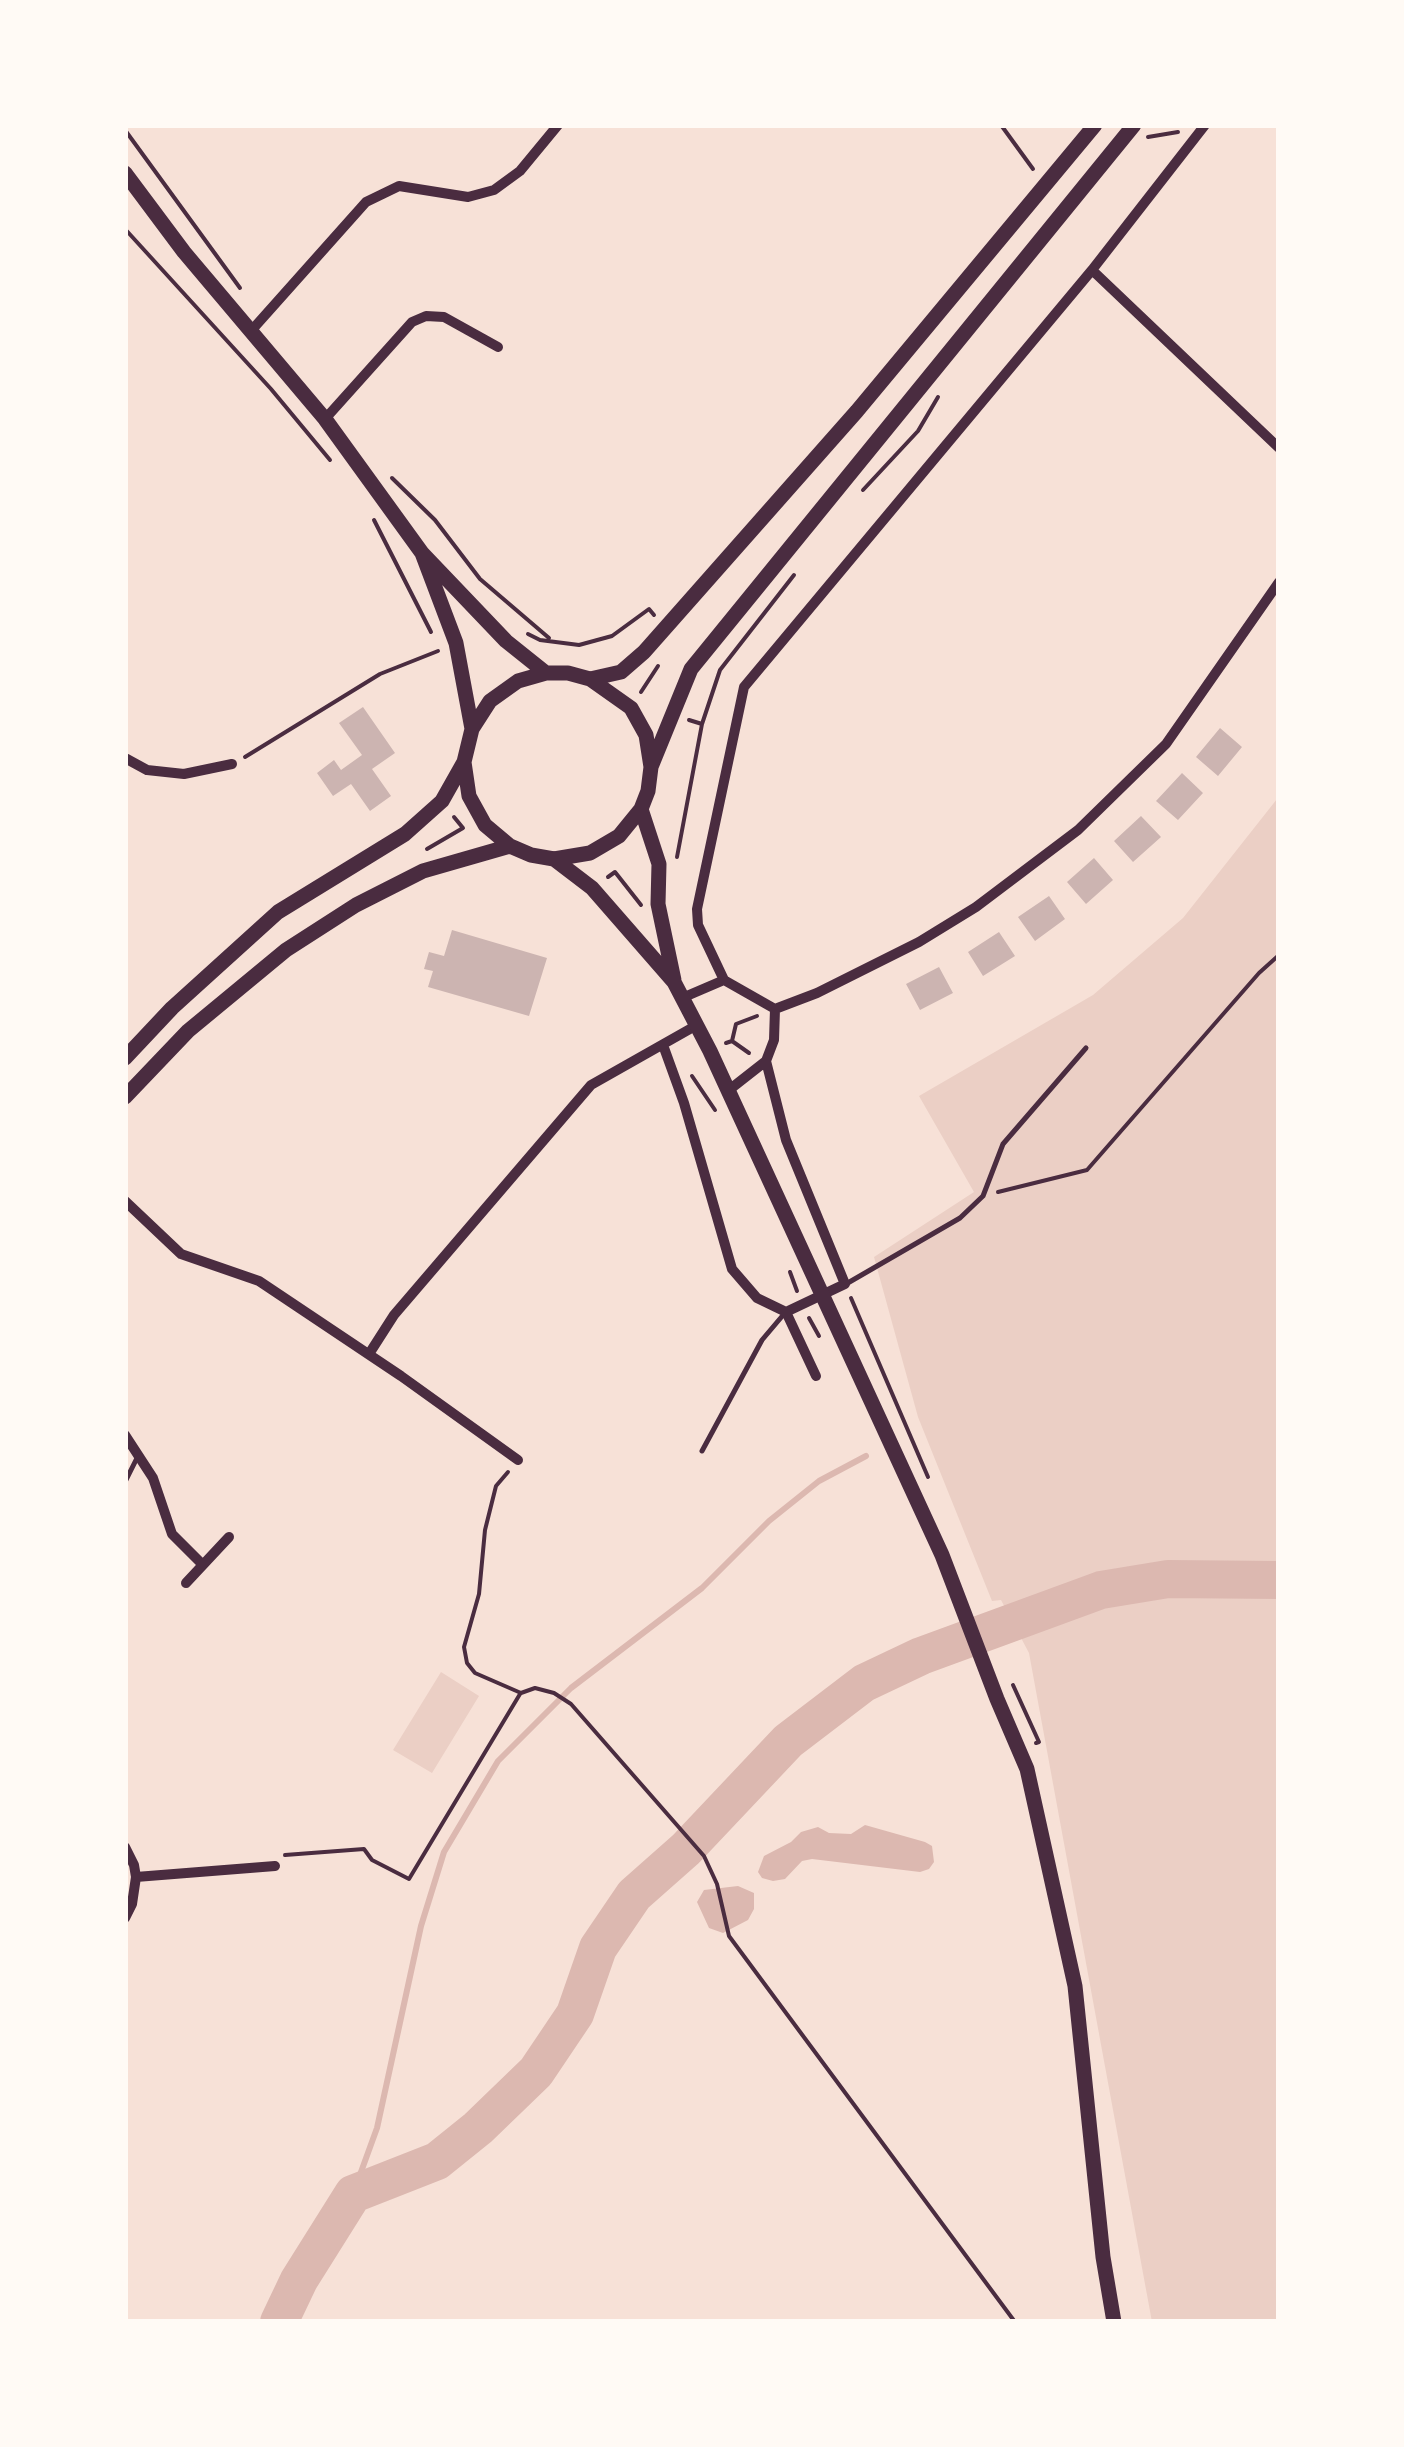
<!DOCTYPE html>
<html>
<head>
<meta charset="utf-8">
<style>
  body { margin:0 }
  #map { position:relative; width:1404px; height:2447px; overflow:hidden; background:#f7e1d7; font-family:"Fira Sans",sans-serif }
  canvas { display:block }
  .frame { position:absolute; inset:0; border:128px solid #fffaf5; pointer-events:none }
</style>
</head>
<body>
<div id="map">
<canvas width="1404" height="2447"></canvas>
<div class="frame"></div>
</div>
<script>
const context = document.querySelector('canvas').getContext('2d');
context.lineJoin = 'round';
function fill(path, color) { context.fillStyle = color; context.fill(path, 'evenodd'); }
const poly = rows => new Path2D(rows.map(r => 'M' + r).join(''));
function strokePath(path, color, width, dash) { context.strokeStyle = color; context.lineWidth = width; context.lineCap = dash ? 'butt' : 'round'; context.setLineDash(dash || []); context.stroke(path); }
const green = poly([
  [1277,799,1279,2322,1152,2322,1029,1653,1001,1600,992,1601,918,1417,874,1257,974,1192,919,1096,1093,995,1183,918],
  [441,1672,479,1696,432,1773,393,1750]
]);
const water = poly([
  [865,1825,925,1842,932,1846,934,1862,929,1869,920,1872,812,1859,802,1861,785,1879,773,1881,762,1878,758,1872,764,1856,791,1842,801,1832,818,1827,829,1833,851,1834],
  [738,1886,754,1893,754,1909,748,1920,723,1933,709,1928,697,1902,704,1890]
]);
const stream = poly([
  [353,2194,377,2128,421,1926,444,1852,498,1761,571,1688,702,1588,769,1521,819,1481,866,1456]
]);
const river = poly([
  [279,2322,299,2280,353,2194,437,2161,478,2128,536,2072,575,2014,598,1948,634,1895,686,1849,788,1741,864,1683,921,1656,1101,1590,1168,1579,1279,1580]
]);
const building = poly([
  [363,707,395,753,372,769,391,796,370,811,351,784,333,796,317,773,334,760,341,770,362,755,339,723],
  [1220,728,1242,747,1218,776,1196,757],
  [1182,773,1203,793,1178,820,1156,801],
  [1141,816,1161,837,1133,862,1114,841],
  [1094,858,1113,880,1086,904,1067,882],
  [1049,896,1065,919,1035,941,1018,917],
  [452,930,547,958,529,1016,428,987,433,971,424,969,429,952,444,956],
  [999,932,1015,956,983,976,968,952],
  [939,967,953,993,920,1010,906,984]
]);
const path = poly([
  [1001,125,1033,169],
  [125,130,240,288],
  [1148,137,1178,132],
  [125,229,271,389,330,460],
  [392,478,435,520,480,579,549,638],
  [863,490,918,431,938,397],
  [374,520,431,632],
  [528,634,540,640,579,645,612,636,649,609,654,615],
  [641,692,658,666],
  [689,720,702,724,720,670,794,575],
  [245,757,380,674,438,651],
  [427,849,463,828,454,817],
  [677,857,702,724],
  [608,877,615,872,641,905],
  [732,1041,749,1053],
  [726,1043,732,1041,736,1024,757,1016],
  [692,1076,715,1110],
  [998,1192,1087,1170,1259,973,1279,955],
  [790,1272,797,1291],
  [851,1298,928,1477],
  [809,1318,819,1336],
  [508,1472,496,1486,485,1530,479,1594,464,1647,467,1663,475,1673,521,1693,535,1688,554,1693,571,1704,704,1856,717,1884,729,1936,1015,2322],
  [1013,1685,1039,1742,1036,1743],
  [285,1855,364,1849,372,1860,409,1879,520,1694]
]);
const service = poly([
  [846,1284,960,1218,983,1196,1003,1144,1086,1048],
  [702,1451,762,1340,784,1314],
  [125,1482,137,1458]
]);
const minor = poly([
  [1092,270,1279,448],
  [251,331,366,202,399,186,468,197,494,190,520,171,558,125],
  [325,419,412,322,426,316,444,317,498,347],
  [125,758,147,770,184,774,232,764],
  [682,998,724,980],
  [775,1009,724,980,698,925,697,909,744,687,1092,270,1205,125],
  [775,1009,817,993,919,942,976,907,1078,830,1166,744,1279,582],
  [663,1045,684,1103,732,1269,757,1298,786,1312,816,1376],
  [766,1061,786,1140,845,1284,786,1312],
  [729,1090,766,1061,774,1040,775,1009],
  [125,1201,181,1254,259,1281,401,1376,518,1460],
  [369,1354,394,1315,591,1085,697,1025],
  [125,1435,153,1478,172,1534,203,1565],
  [186,1583,229,1537],
  [125,1847,134,1865,136,1877],
  [125,1918,132,1904,136,1877,275,1866]
]);
const secondary = poly([
  [125,173,184,252,325,419,422,553,506,641,546,673],
  [422,553,456,643,472,729,464,762,469,796,485,825,510,846,531,855,554,859,590,853,619,836,641,809,648,791,651,767,646,735,631,708,590,679,568,673,546,673,518,681,490,701,472,729],
  [590,679,621,672,644,652,857,411,1095,125],
  [651,767,691,669,1134,125],
  [641,809,659,864,658,904,674,980],
  [554,859,592,888,674,982,710,1051,942,1555,997,1699,1027,1769,1075,1986,1103,2257,1114,2322],
  [125,1058,172,1008,278,912,405,834,442,801,464,762],
  [125,1097,188,1031,286,950,356,905,423,871,510,846]
]);
fill(green, '#ebcfc5');
fill(water, '#dcb8b0');
strokePath(stream, '#dcb8b0', 6);
strokePath(river, '#dcb8b0', 38);
fill(building, '#ccb4b1');
strokePath(path, '#4a2c40', 4);
strokePath(service, '#4a2c40', 5);
strokePath(minor, '#4a2c40', 10);
strokePath(secondary, '#4a2c40', 15);
</script>
</body>
</html>
